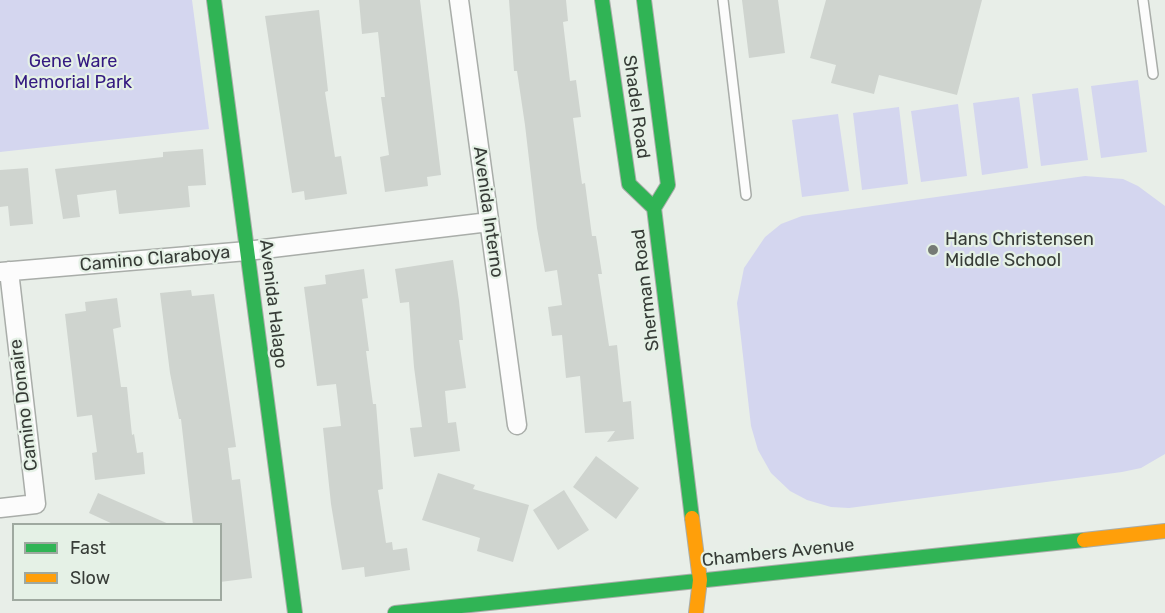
<!DOCTYPE html>
<html>
<head>
<meta charset="utf-8">
<style>
  body { margin:0 }
  #map { position:relative; width:1165px; height:613px; overflow:hidden; background:#e8eee8; font-family:Rubik,sans-serif }
  canvas { display:block }
  .legend { position:absolute; left:12px; top:523px; width:210px; height:78px; box-sizing:border-box; background:#e5f1e6; border:2px solid #9fa9a0; margin:0; padding:8px 10px; list-style:none; font-size:18px; color:#373c37 }
  .legend li { display:flex; align-items:center; gap:12px; height:30px }
  .legend b { width:30px; border:2px solid #9fa9a0 }
</style>
</head>
<body>
<div id="map">
<canvas width="1165" height="613"></canvas>
<ul class="legend">
<li><b style="height:8px;background:#30b455"></b>Fast</li>
<li><b style="height:8px;background:#ff9f0a"></b>Slow</li>
</ul>
</div>
<script>
const context = document.querySelector('canvas').getContext('2d');
context.lineJoin = 'round';
function fill(path, color) { context.fillStyle = color; context.fill(path, 'evenodd'); }
const poly = rows => new Path2D(rows.map(r => 'M' + r).join(''));
function strokePath(path, color, width, dash) { context.strokeStyle = color; context.lineWidth = width; context.lineCap = dash ? 'butt' : 'round'; context.setLineDash(dash || []); context.stroke(path); }
function label(font, color, halo, rows, align = 'center') {
  context.font = font + ' Rubik,sans-serif'; context.lineWidth = 4.5; context.setLineDash([]); context.textBaseline = 'middle'; context.strokeStyle = halo; context.fillStyle = color; for (const [text, x, y, turn = 0] of rows) {
    context.save(); context.translate(x, y); context.rotate((+turn || 0) * Math.PI / 180); context.textAlign = isNaN(turn) ? turn : align; if (halo) context.strokeText(text, 0, 0); context.fillText(text, 0, 0); context.restore();
  }
}
const green = poly([
  [0,0,192,0,209,129,0,152],
  [1138,80,1147,152,1101,158,1091,86],
  [1078,88,1088,160,1041,166,1032,94],
  [1019,97,1028,168,982,175,973,103],
  [958,104,967,176,921,182,911,111],
  [899,107,908,184,862,190,853,113],
  [838,114,849,191,802,197,792,120],
  [1085,176,1123,179,1138,186,1165,206,1165,454,1141,468,1122,472,849,508,831,507,807,500,790,491,771,473,758,450,751,426,737,303,744,268,765,237,781,224,802,216]
]);
const building = poly([
  [359,0,420,0,441,175,427,177,428,186,385,192,380,157,389,155,381,97,385,97,378,32,362,34],
  [509,0,566,0,568,21,563,22,570,81,576,80,581,117,573,118,582,184,585,183,592,236,596,236,602,274,598,274,609,346,617,345,623,402,631,401,634,439,607,442,615,431,585,433,580,376,566,378,562,335,552,336,548,307,562,305,557,270,545,272,537,228,525,125,517,71,514,71],
  [742,0,778,0,785,53,749,58],
  [826,0,982,0,957,95,879,75,874,94,831,83,836,65,810,58],
  [319,10,328,91,325,92,335,157,341,156,347,194,305,200,304,191,292,193,265,16],
  [203,149,206,185,188,186,190,207,119,214,116,190,77,195,80,217,63,219,55,169,163,157,163,152],
  [28,168,33,224,10,226,8,206,0,207,0,170],
  [453,260,459,301,463,340,459,340,466,388,445,391,448,423,456,422,460,451,414,457,410,428,422,427,414,367,409,302,400,303,395,269],
  [364,269,368,298,362,299,369,351,366,351,373,404,376,404,383,489,378,490,386,543,392,542,393,550,407,548,410,570,365,577,364,567,342,570,331,504,323,428,341,426,336,384,317,386,304,287,326,284,325,275],
  [191,290,192,296,214,294,236,447,228,448,232,480,240,479,252,578,220,582,220,525,193,525,181,419,179,419,170,373,160,293],
  [117,298,121,327,113,329,121,387,127,387,132,435,134,434,137,453,143,452,145,474,95,480,92,453,97,452,92,415,77,417,65,314,86,311,85,302],
  [596,456,639,488,616,519,573,487],
  [438,473,475,485,473,489,529,505,513,562,477,551,480,538,422,520],
  [564,490,589,530,558,550,533,510],
  [98,493,171,525,115,525,89,513]
]);
const lane = poly([
  [723,0,746,195],
  [1143,0,1153,74]
]);
const street = poly([
  [459,0,517,425],
  [0,272,247,251,489,222],
  [0,508,36,504,9,271]
]);
const fast = poly([
  [214,0,295,613],
  [602,0,629,184,654,208],
  [644,0,668,185,654,208,692,518],
  [395,613,1084,540]
]);
const slow = poly([
  [692,518,700,580,696,613],
  [1084,540,1165,531]
]);
const markers = [
  [933,250,6,"#757a75"]
];
const parkNames = [
  ["Gene Ware",73,62],
  ["Memorial Park",73,83]
];
const streetNames = [
  ["Shadel Road",636,107,82],
  ["Avenida Interno",488,212,82],
  ["Camino Claraboya",155,259,-5],
  ["Sherman Road",646,290,-97],
  ["Avenida Halago",273,304,83],
  ["Camino Donaire",24,405,-97],
  ["Chambers Avenue",778,553,-6]
];
const poiNames = [
  ["Hans Christensen",945,240],
  ["Middle School",945,261]
];
fill(green, '#d4d6ef');
fill(building, '#cfd4cf');
strokePath(lane, '#a9ada9', 12);
strokePath(street, '#a9ada9', 21);
strokePath(fast, '#a9ada9', 16);
strokePath(slow, '#a9ada9', 16);
strokePath(lane, '#fcfcfc', 9);
strokePath(street, '#fcfcfc', 18);
strokePath(fast, '#30b455', 14);
strokePath(slow, '#ff9f0a', 14);
for (const [x, y, r, color] of markers) { const dot = new Path2D(); dot.arc(x, y, r, 0, 2 * Math.PI); context.fillStyle = color; context.fill(dot); strokePath(dot, '#e5f1e6', 2); }
label('18px', '#341a81', '#e5f1e6', parkNames);
label('18px', '#373c37', '#e5f1e6', streetNames);
label('18px', '#373c37', '#e5f1e6', poiNames, 'left');
</script>
</body>
</html>
